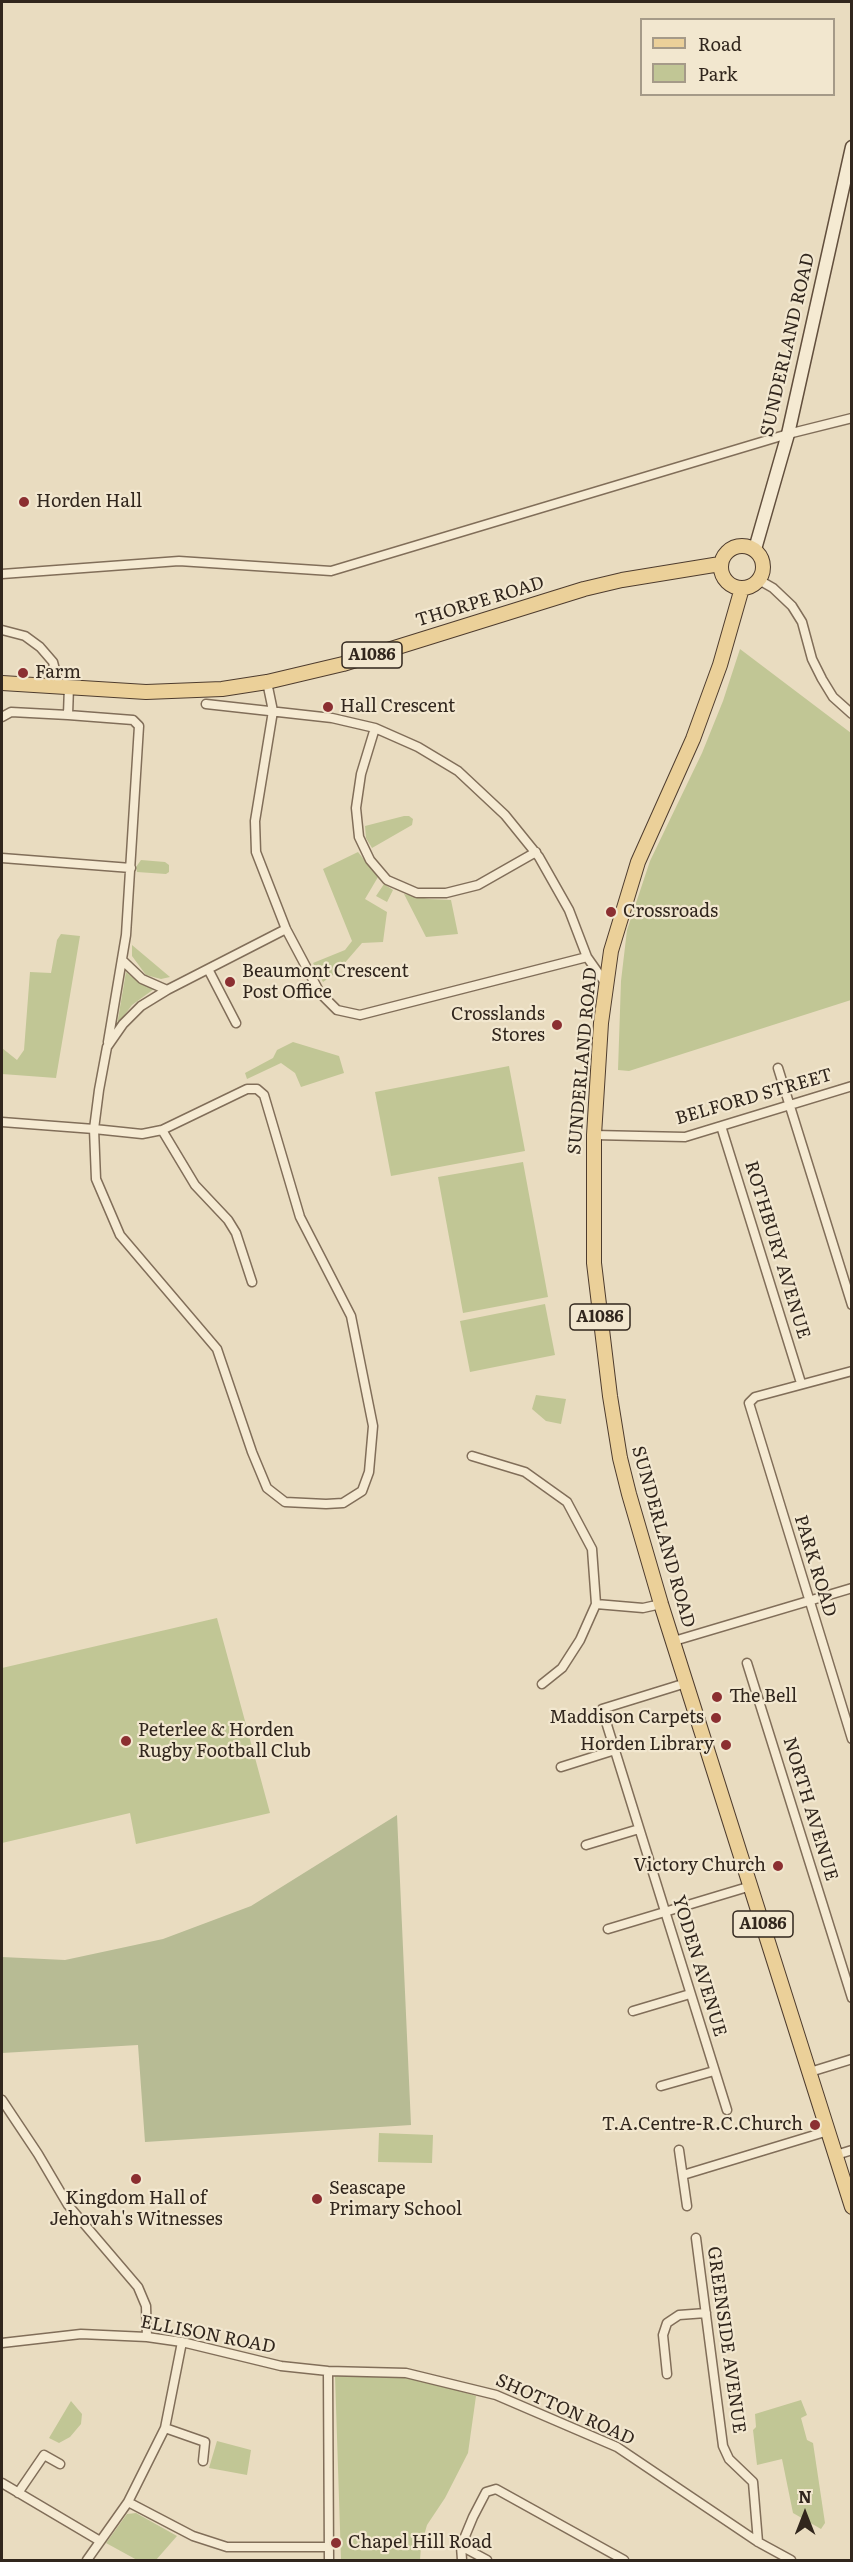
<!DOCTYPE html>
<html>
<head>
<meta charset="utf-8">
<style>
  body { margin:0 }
  #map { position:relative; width:853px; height:2562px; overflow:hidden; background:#e9dcc0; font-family:Literata,serif }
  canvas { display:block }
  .frame { position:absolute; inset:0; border:3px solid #31261d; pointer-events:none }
  .legend { position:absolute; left:640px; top:18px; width:195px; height:78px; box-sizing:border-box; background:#f2e7cf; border:2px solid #a59a88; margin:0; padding:8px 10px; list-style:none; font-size:18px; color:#31261d }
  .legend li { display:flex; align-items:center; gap:12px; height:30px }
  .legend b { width:30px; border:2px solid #a59a88 }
  .north { position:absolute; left:775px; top:2484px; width:60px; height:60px; -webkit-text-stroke:4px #f2e7cf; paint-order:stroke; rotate:0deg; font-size:16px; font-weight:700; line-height:24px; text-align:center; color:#31261d }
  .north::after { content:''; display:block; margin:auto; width:21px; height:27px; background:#31261d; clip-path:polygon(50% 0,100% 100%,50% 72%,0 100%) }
</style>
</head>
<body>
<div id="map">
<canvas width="853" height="2562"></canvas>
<div class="frame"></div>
<ul class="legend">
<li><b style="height:8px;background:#ebd099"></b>Road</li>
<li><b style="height:16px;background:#c1c695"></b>Park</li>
</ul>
<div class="north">N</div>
</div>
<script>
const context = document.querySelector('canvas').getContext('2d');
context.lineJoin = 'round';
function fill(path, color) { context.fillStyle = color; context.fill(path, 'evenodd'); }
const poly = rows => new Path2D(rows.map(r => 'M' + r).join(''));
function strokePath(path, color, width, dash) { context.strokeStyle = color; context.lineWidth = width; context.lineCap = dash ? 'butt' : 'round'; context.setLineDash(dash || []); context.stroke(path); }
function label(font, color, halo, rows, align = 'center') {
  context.font = font + ' Literata,serif'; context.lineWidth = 4.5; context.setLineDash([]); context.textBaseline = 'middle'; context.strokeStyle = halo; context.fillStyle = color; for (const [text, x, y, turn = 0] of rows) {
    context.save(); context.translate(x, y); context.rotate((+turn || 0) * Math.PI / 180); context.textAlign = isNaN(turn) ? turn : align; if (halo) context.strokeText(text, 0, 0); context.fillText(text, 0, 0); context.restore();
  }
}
const green = poly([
  [740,649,851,733,851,1000,629,1071,618,1070,621,981,627,930,650,861,702,753,723,701],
  [404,816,409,816,413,819,412,825,372,848,366,838,365,826],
  [358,852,378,877,365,899,387,912,383,942,362,943,336,973,323,982,313,963,345,950,352,941,323,869],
  [141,860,165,862,169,865,169,872,166,874,137,872,136,867],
  [384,884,393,890,387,902,376,896],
  [404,894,429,899,451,900,458,934,426,937],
  [61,934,80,936,56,1078,2,1074,2,1048,17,1060,24,1050,30,972,51,973,57,940],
  [132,945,170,977,161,979,146,975,132,956],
  [126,972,140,983,154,989,132,1005,117,1025],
  [293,1042,339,1056,344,1073,301,1087,295,1073,281,1063,247,1079,245,1073,273,1058,277,1050],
  [509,1066,525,1151,391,1176,375,1092],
  [523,1162,548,1297,463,1313,438,1177],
  [545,1304,555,1355,470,1372,460,1321],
  [536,1395,566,1399,561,1424,546,1421,532,1409],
  [217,1618,270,1813,136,1844,130,1813,2,1843,2,1668],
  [379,2133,433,2135,432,2163,378,2162],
  [335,2376,403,2377,437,2384,476,2396,468,2453,445,2498,427,2525,421,2546,420,2560,341,2560],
  [801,2400,807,2415,801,2418,807,2440,813,2443,825,2523,821,2529,793,2513,782,2459,757,2465,753,2430,756,2427,755,2414],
  [71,2401,82,2414,81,2424,70,2437,59,2443,49,2438],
  [217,2441,251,2450,247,2475,209,2468],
  [136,2513,177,2536,156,2560,137,2560,106,2543,127,2514]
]);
const cemetery = poly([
  [397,1815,411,2125,145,2142,138,2045,2,2053,2,1957,65,1960,163,1939,251,1906]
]);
const street = poly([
  [2,574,179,561,331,571,788,434,852,418],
  [759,580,773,588,792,606,802,622,812,659,822,679,833,697,852,714],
  [2,630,25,636,40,647,53,662,59,685],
  [267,682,273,711,255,821,256,852,286,929,320,993,337,1010,360,1015,587,957],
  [206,704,332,718,375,728,418,747,458,771,505,815,539,857,569,910,587,957,606,984],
  [68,715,133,720,139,726,126,935,108,1042],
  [2,717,11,712,68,715,69,686],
  [375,728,361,774,356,808,359,837,370,860,387,880,417,893,446,893,478,885,536,852],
  [2,858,131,868],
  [122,960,142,979,167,990],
  [208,969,236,1023],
  [778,1068,852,1305],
  [2,1122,94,1129,142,1134,162,1130,247,1089,257,1089,264,1095,300,1217,351,1316,373,1426,369,1472,362,1491,343,1503,326,1504,285,1502,267,1488,252,1452,217,1349,120,1235,96,1179,94,1129,99,1090,107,1047,123,1024,141,1006,167,990,286,929],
  [721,1126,801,1383],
  [162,1130,195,1185,228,1220,236,1233,252,1282],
  [594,1135,685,1137,852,1086],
  [852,1371,755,1397,749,1403,852,1739],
  [472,1456,525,1472,567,1502,592,1549,596,1604,580,1640,562,1668,542,1684],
  [596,1604,643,1608,661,1604],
  [674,1641,852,1588],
  [747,1663,852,1998],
  [686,1683,602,1709,727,2110],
  [561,1767,615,1750],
  [586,1845,639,1829],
  [608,1929,751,1886],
  [633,2011,690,1994],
  [810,2072,852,2059],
  [661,2086,714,2071],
  [2,2100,38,2154,68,2205,138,2287,146,2306,147,2337],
  [679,2150,687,2206],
  [836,2155,852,2150],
  [683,2175,828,2131],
  [696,2238,723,2446,729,2459,753,2482,758,2542],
  [2,2343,81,2334,147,2337,182,2342,281,2366,328,2371,406,2373,496,2395,617,2447,758,2542,791,2560],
  [328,2371,329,2560],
  [667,2374,663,2335,667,2323,679,2315,706,2313],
  [165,2428,205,2442,203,2461],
  [2,2483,100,2541],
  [18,2493,44,2455,60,2464],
  [128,2502,193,2536,227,2547,329,2547],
  [461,2546,487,2560],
  [87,2560,128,2502,165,2428,182,2342],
  [462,2560,461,2546,473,2517,486,2492,496,2489,624,2560]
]);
const secondary = poly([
  [755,549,788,434,852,147]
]);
const primary = poly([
  '721 567a21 21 0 1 1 42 0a21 21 0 1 1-42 0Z',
  [742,588,720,665,693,739,638,862,611,951,601,1023,594,1135,594,1263,610,1396,620,1458,629,1494,661,1604,852,2207],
  [2,683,146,692,222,689,267,682,343,664,584,589,622,580,720,564]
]);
const markers = [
  [24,502,6,"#8b2f31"],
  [23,673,6,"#8b2f31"],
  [328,707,6,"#8b2f31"],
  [611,912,6,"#8b2f31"],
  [230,982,6,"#8b2f31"],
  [557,1025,6,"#8b2f31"],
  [717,1697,6,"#8b2f31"],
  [716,1718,6,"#8b2f31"],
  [126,1741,6,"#8b2f31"],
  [726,1745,6,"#8b2f31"],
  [778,1866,6,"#8b2f31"],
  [815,2125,6,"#8b2f31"],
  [136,2179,6,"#8b2f31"],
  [317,2199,6,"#8b2f31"],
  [336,2543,6,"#8b2f31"]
];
const shields = [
  [372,655,60],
  [600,1317,60],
  [763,1924,60]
];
const shieldNames = [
  ["A1086",372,655],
  ["A1086",600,1317],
  ["A1086",763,1924]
];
const streetNames = [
  ["SUNDERLAND ROAD",788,345,-77],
  ["THORPE ROAD",480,602,-17],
  ["SUNDERLAND ROAD",583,1061,-85],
  ["BELFORD STREET",754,1097,-16],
  ["ROTHBURY AVENUE",777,1250,73],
  ["SUNDERLAND ROAD",663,1537,74],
  ["PARK ROAD",815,1566,73],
  ["NORTH AVENUE",810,1809,73],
  ["YODEN AVENUE",699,1966,73],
  ["ELLISON ROAD",208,2335,11],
  ["GREENSIDE AVENUE",726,2340,82],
  ["SHOTTON ROAD",565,2410,24]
];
const poiNames = [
  ["Horden Hall",36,502],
  ["Farm",35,673],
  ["Hall Crescent",340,707],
  ["Crossroads",623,912],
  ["Beaumont Crescent",242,972],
  ["Post Office",242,993],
  ["Crosslands",545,1015,"right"],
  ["Stores",545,1036,"right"],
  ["The Bell",729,1697],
  ["Maddison Carpets",704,1718,"right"],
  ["Peterlee & Horden",138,1731],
  ["Rugby Football Club",138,1752],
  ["Horden Library",714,1745,"right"],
  ["Victory Church",766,1866,"right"],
  ["T.A.Centre-R.C.Church",803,2125,"right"],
  ["Seascape",329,2189],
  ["Primary School",329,2210],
  ["Kingdom Hall of",136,2199,"center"],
  ["Jehovah's Witnesses",136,2220,"center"],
  ["Chapel Hill Road",348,2543]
];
fill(green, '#c1c695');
fill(cemetery, '#b7bb94');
strokePath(street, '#816e59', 11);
strokePath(secondary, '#624f3d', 15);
strokePath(primary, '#4e3c2e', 16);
strokePath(street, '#f5ead2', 8);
strokePath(secondary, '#f5ead2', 12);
strokePath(primary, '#ebd099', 14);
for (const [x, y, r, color] of markers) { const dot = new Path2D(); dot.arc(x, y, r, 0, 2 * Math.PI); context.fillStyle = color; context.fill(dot); strokePath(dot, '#f2e7cf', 2); }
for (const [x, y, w] of shields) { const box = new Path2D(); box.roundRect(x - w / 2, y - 13, w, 26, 4.5); context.fillStyle = '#f2e7cf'; context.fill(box); strokePath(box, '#31261d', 1.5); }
label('bold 16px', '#31261d', null, shieldNames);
label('18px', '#31261d', '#f2e7cf', streetNames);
label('18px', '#31261d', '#f2e7cf', poiNames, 'left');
</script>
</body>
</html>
